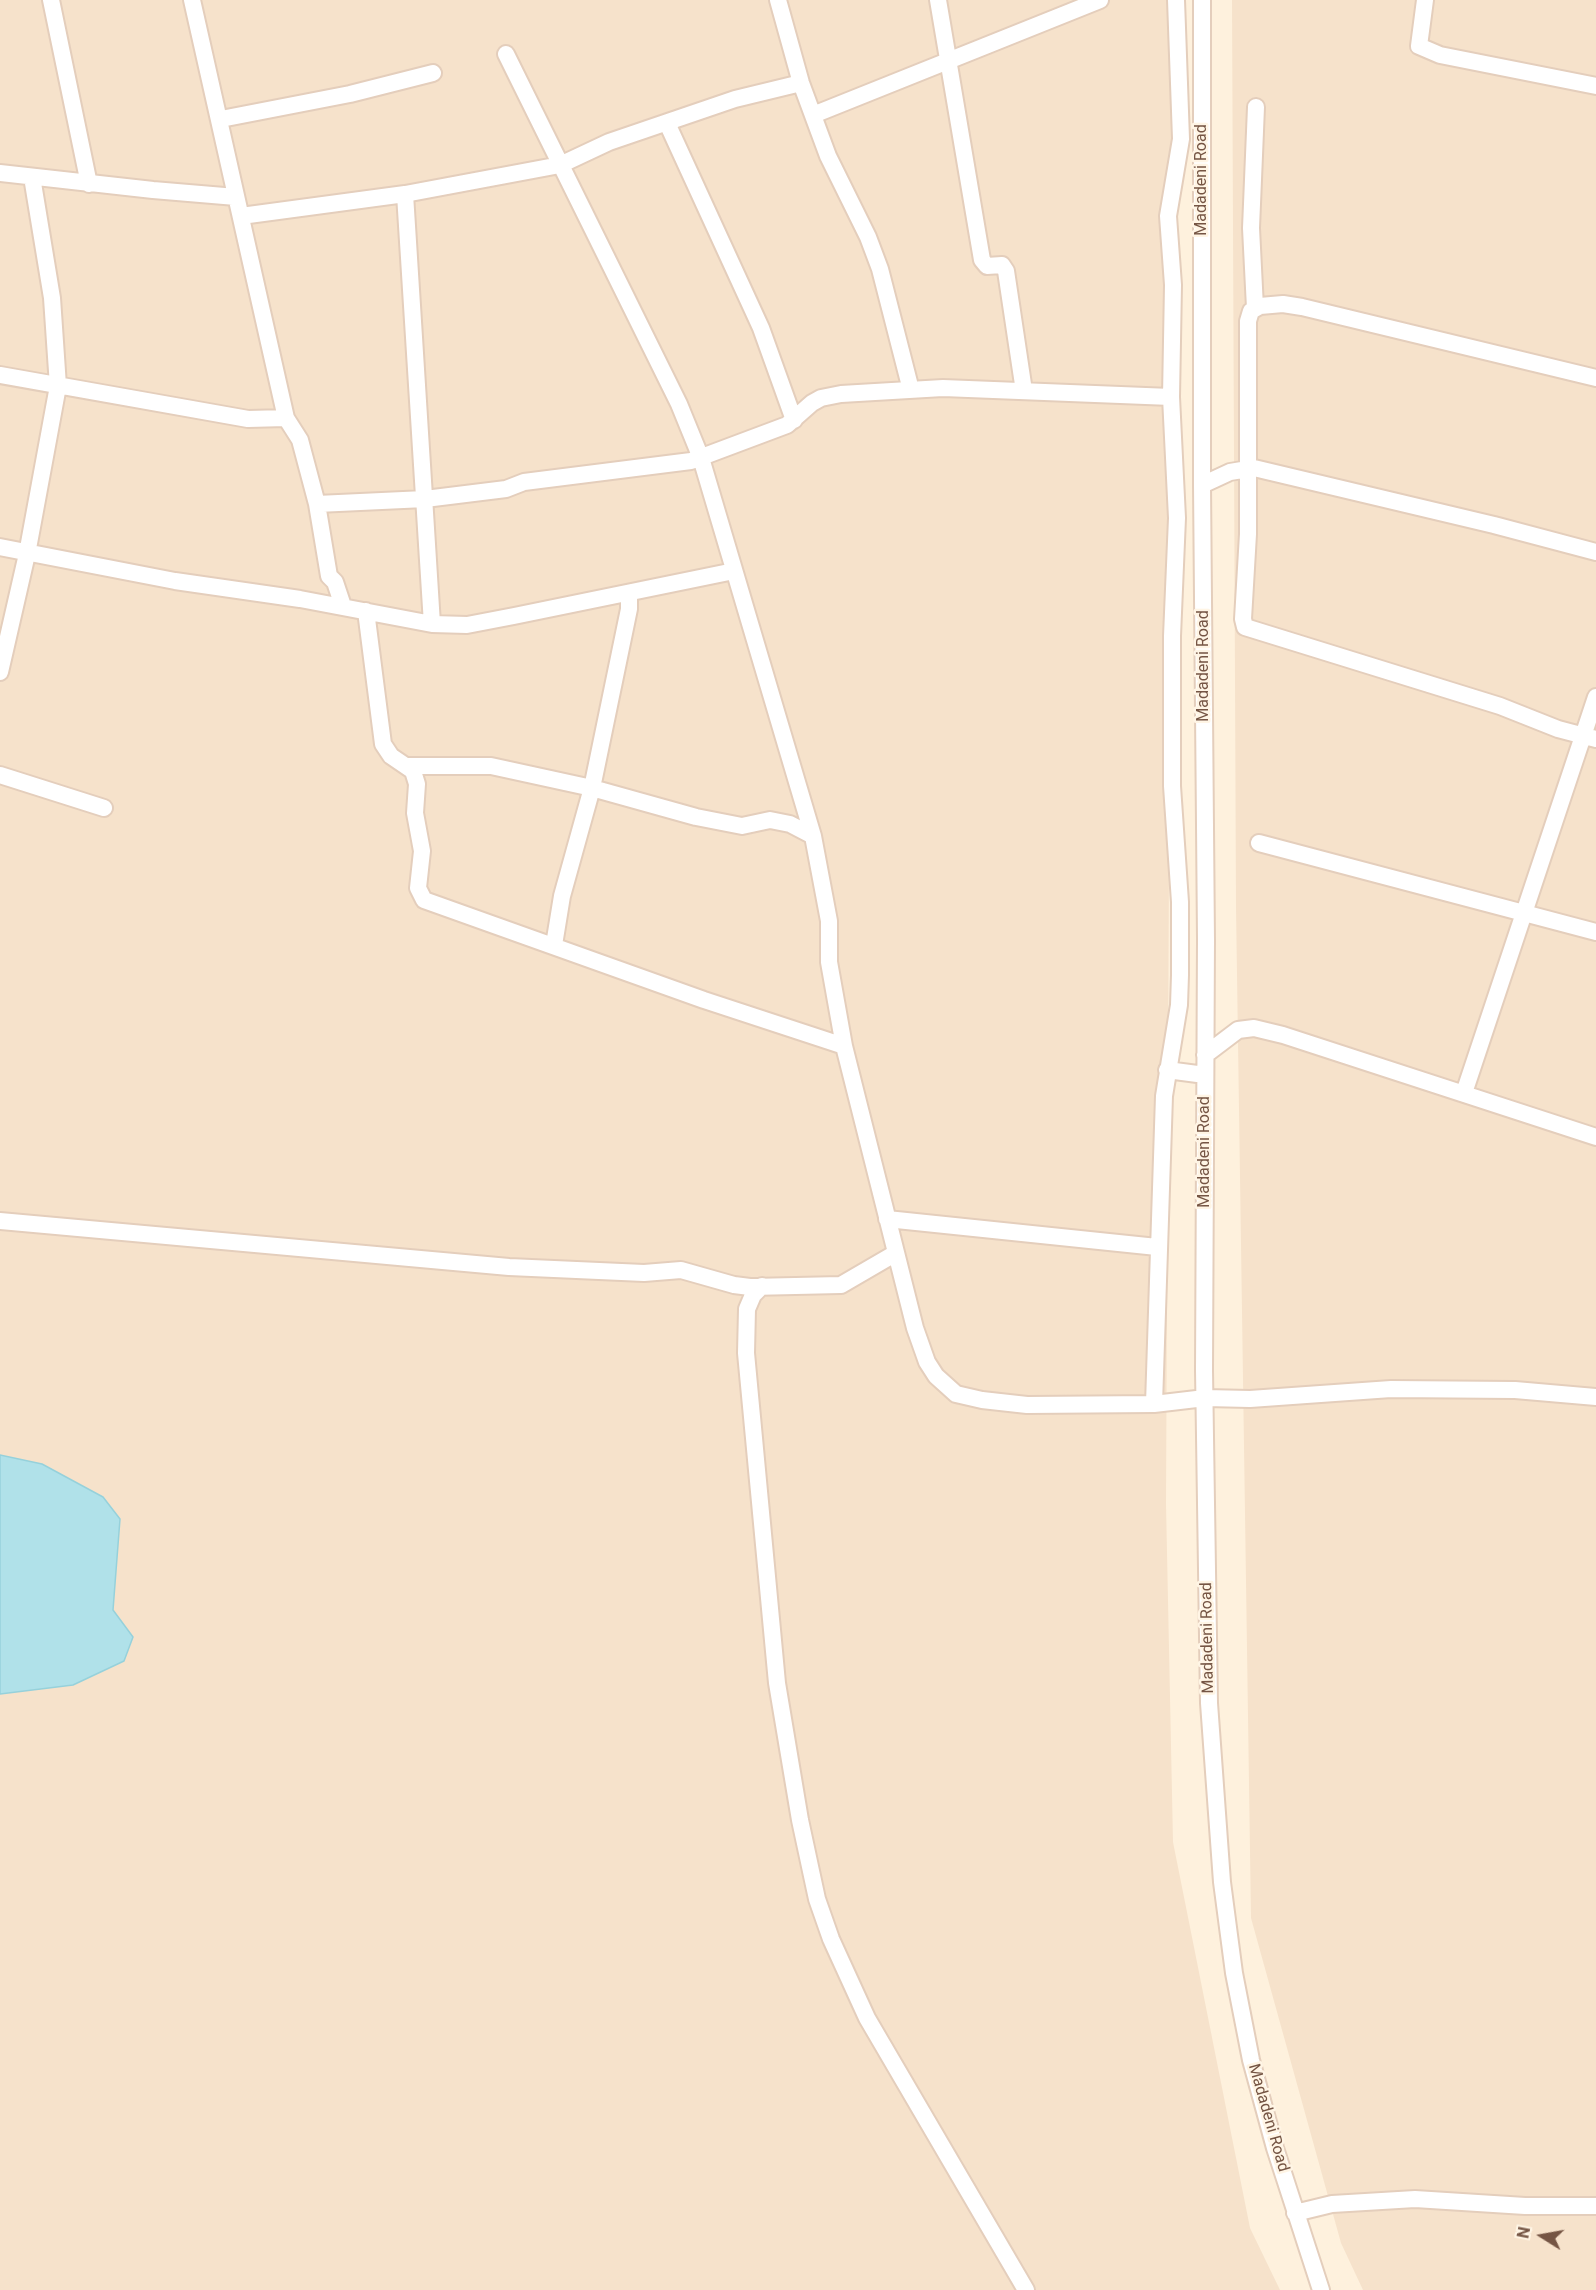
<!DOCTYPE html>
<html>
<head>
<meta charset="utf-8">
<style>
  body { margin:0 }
  #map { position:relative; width:1596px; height:2290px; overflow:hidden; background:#fef1dd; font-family:Roboto,sans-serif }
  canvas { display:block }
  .north { position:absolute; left:1512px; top:2206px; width:60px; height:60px; -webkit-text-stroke:4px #fff5e5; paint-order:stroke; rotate:281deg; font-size:16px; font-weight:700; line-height:24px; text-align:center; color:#755544 }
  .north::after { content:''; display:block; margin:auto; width:21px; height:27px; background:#755544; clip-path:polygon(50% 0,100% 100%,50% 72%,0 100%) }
</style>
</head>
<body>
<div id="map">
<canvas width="1596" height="2290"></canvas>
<div class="north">N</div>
</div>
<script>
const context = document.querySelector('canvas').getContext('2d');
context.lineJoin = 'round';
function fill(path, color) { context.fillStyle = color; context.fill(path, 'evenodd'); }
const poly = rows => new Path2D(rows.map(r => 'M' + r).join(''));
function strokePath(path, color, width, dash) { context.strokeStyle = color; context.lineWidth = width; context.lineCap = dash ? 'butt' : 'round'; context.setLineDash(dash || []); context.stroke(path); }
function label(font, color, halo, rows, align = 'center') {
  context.font = font + ' Roboto,sans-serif'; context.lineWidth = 5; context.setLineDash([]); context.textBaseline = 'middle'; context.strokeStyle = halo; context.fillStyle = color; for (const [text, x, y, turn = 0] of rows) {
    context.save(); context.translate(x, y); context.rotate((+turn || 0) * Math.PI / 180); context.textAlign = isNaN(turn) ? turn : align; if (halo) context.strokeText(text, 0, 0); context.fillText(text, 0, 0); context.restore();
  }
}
const residential = poly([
  [0,0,1173,0,1166,1504,1173,1842,1250,2228,1280,2290,0,2290],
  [1232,0,1596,0,1596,2290,1363,2290,1341,2243,1251,1918,1236,907]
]);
const water = poly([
  [0,1455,42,1464,103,1497,120,1519,113,1610,133,1637,124,1661,73,1685,0,1694,0,1455]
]);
const minor = poly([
  [51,0,89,184],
  [192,0,286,418,300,440,317,504,329,576,335,582,343,606],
  [778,0,801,83,828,156,868,237,880,269,911,390],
  [938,0,982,260,987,266,1002,265,1006,271,1024,391],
  [1202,0,1202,485,1206,939,1204,1370,1209,1703,1222,1882,1234,1973,1251,2060,1275,2148,1321,2290],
  [1425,0,1419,46,1440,55,1596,86],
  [506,54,679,404,701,458,813,836,829,921,829,962,844,1046,915,1328,927,1362,936,1376,956,1394,982,1400,1027,1405,1154,1404,1205,1398,1250,1399,1391,1389,1515,1390,1596,1397],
  [813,115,1100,0],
  [221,119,350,94,433,73],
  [667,123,761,328,794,420],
  [0,173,153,190,236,197],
  [405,194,432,624],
  [241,216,405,194,560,165,609,142,735,99,801,83],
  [1255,308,1251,228,1256,107],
  [0,375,248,419,286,418],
  [1596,378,1302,307,1283,304,1260,306,1251,311,1248,321,1248,534,1243,619,1245,627,1500,706,1558,729,1596,739],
  [1202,485,1230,472,1254,468,1494,525,1596,552],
  [317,504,425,499,506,489,524,482,691,461,787,425,812,403,821,398,841,394,943,388,1171,397],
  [0,547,175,581,300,599,432,624,467,625,514,616,734,571],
  [366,611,383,744,391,756,413,771,417,784,415,813,422,851,418,888,424,900,704,1000,844,1046],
  [0,672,27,554,58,386,52,298,32,177],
  [408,766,491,766,592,788,696,817,742,826,770,820,790,824,813,836],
  [0,775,104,808],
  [1259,843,1596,932],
  [554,945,562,896,592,788,629,609,629,594],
  [1205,1055,1238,1030,1254,1028,1283,1035,1596,1137],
  [1167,1070,1205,1075],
  [1464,1093,1596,697],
  [887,1219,1157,1247],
  [0,1221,509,1267,644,1273,681,1270,734,1285,750,1287,841,1285,896,1253],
  [762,1286,753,1295,747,1309,746,1353,777,1683,800,1820,817,1899,831,1939,867,2018,1026,2290],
  [1154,1404,1164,1096,1179,1005,1180,975,1180,902,1172,786,1172,636,1177,518,1171,397,1173,285,1168,216,1181,139,1176,0],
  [1295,2213,1332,2204,1415,2199,1525,2206,1596,2206]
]);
const streetNames = [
  ["Madadeni Road",1202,180,-90],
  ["Madadeni Road",1204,666,-90],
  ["Madadeni Road",1205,1152,-90],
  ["Madadeni Road",1208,1638,-91],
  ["Madadeni Road",1268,2118,74]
];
fill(residential, '#f6e2cb');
fill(water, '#b0e1e9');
strokePath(water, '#96d1db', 1.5);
strokePath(minor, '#e4cebc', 20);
strokePath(minor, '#fff', 16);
label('16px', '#755544', '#fff5e5', streetNames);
</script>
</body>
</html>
